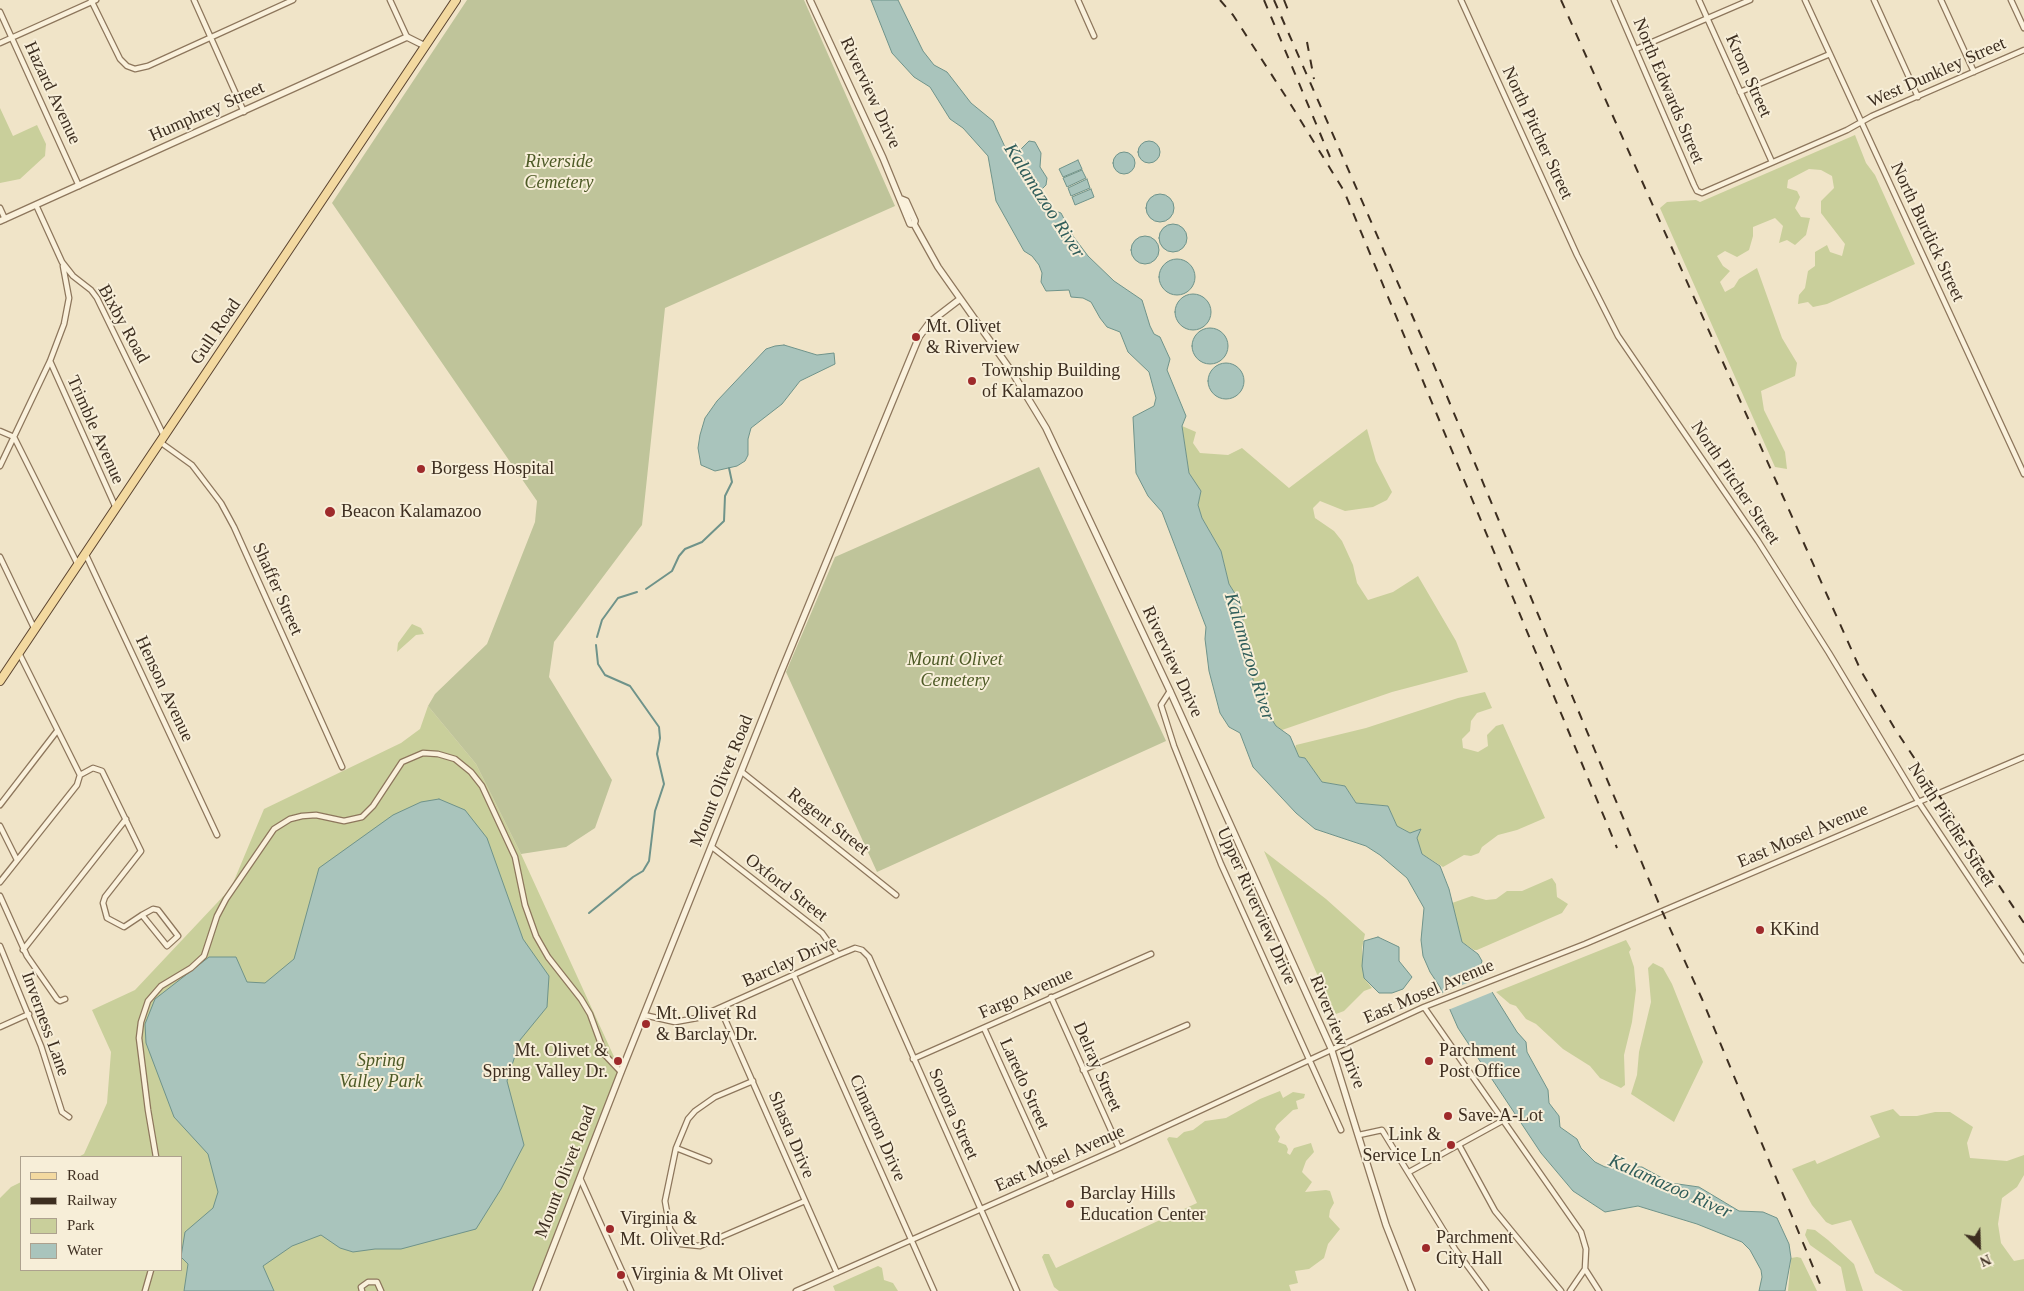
<!DOCTYPE html>
<html>
<head>
<meta charset="utf-8">
<style>
  body { margin:0 }
  #map { position:relative; width:2024px; height:1291px; overflow:hidden; background:#f0e4c8; font-family:Georgia,serif }
  canvas { display:block }
  .legend { position:absolute; left:20px; top:1156px; width:162px; height:115px; box-sizing:border-box; background:#f7eed8; border:1px solid #ada18e; margin:0; padding:6px 9px; list-style:none; font-size:15px; color:#3d2e20 }
  .legend li { display:flex; align-items:center; gap:10px; height:25px }
  .legend b { width:25px; border:1px solid #ada18e }
  .north { position:absolute; left:1954px; top:1221px; width:50px; height:50px; -webkit-text-stroke:4px #f7eed8; paint-order:stroke; rotate:156deg; font-size:14px; font-weight:700; line-height:20px; text-align:center; color:#3d2e20 }
  .north::after { content:''; display:block; margin:auto; width:18px; height:22px; background:#3d2e20; clip-path:polygon(50% 0,100% 100%,50% 72%,0 100%) }
</style>
</head>
<body>
<div id="map">
<canvas width="2024" height="1291"></canvas>
<ul class="legend">
<li><b style="height:6px;background:#f3d9a0"></b>Road</li>
<li><b style="height:6px;background:#3d2e20"></b>Railway</li>
<li><b style="height:14px;background:#c9cf9b"></b>Park</li>
<li><b style="height:14px;background:#a9c4bc"></b>Water</li>
</ul>
<div class="north">N</div>
</div>
<script>
const context = document.querySelector('canvas').getContext('2d');
context.lineJoin = 'round';
function fill(path, color) { context.fillStyle = color; context.fill(path, 'evenodd'); }
const poly = rows => new Path2D(rows.map(r => 'M' + r).join(''));
function strokePath(path, color, width, dash) { context.strokeStyle = color; context.lineWidth = width; context.lineCap = dash ? 'butt' : 'round'; context.setLineDash(dash || []); context.stroke(path); }
function label(font, color, halo, rows, align = 'center') {
  context.font = font + ' Georgia,serif'; context.lineWidth = 4; context.setLineDash([]); context.textBaseline = 'middle'; context.strokeStyle = halo; context.fillStyle = color; for (const [text, x, y, turn = 0] of rows) {
    context.save(); context.translate(x, y); context.rotate((+turn || 0) * Math.PI / 180); context.textAlign = isNaN(turn) ? turn : align; if (halo) context.strokeText(text, 0, 0); context.fillText(text, 0, 0); context.restore();
  }
}
const green = poly([
  [0,108,13,136,37,125,46,144,45,156,20,179,0,183],
  [1855,135,1866,163,1875,175,1915,264,1827,304,1813,307,1808,302,1798,304,1799,295,1805,288,1808,271,1815,266,1815,252,1827,245,1830,252,1842,256,1845,244,1821,213,1821,201,1834,188,1832,176,1821,170,1809,169,1788,180,1787,188,1797,191,1800,197,1795,208,1801,217,1810,218,1806,235,1795,245,1787,240,1779,243,1783,226,1775,218,1753,227,1753,236,1749,250,1737,257,1725,251,1717,256,1723,266,1730,271,1720,282,1725,292,1734,287,1739,279,1757,268,1782,338,1797,363,1795,376,1761,391,1764,410,1785,452,1787,469,1775,467,1660,208,1667,202,1696,200,1700,202],
  [1182,426,1196,432,1193,443,1200,453,1228,455,1242,448,1289,488,1367,429,1376,461,1392,492,1387,500,1373,507,1345,511,1320,501,1313,508,1315,518,1334,531,1342,541,1353,565,1357,583,1368,600,1393,592,1418,576,1456,641,1468,672,1392,692,1282,730,1276,726,1256,695,1252,674,1246,666,1246,644,1242,634,1243,619,1239,600,1229,584,1221,551,1202,518,1198,505,1201,491,1189,473],
  [412,624,421,628,424,634,416,635,397,652,398,643],
  [1485,692,1492,708,1477,713,1471,721,1470,731,1462,739,1463,748,1478,752,1488,746,1487,735,1496,726,1503,724,1545,818,1517,830,1498,835,1482,847,1479,853,1471,856,1464,855,1443,867,1422,854,1417,838,1421,830,1410,833,1397,826,1388,806,1356,803,1345,786,1322,782,1305,758,1299,757,1295,748,1296,745,1366,728,1458,698],
  [428,706,476,764,521,854,621,1072,537,1291,0,1291,0,1198,11,1187,21,1182,21,1270,181,1270,181,1157,78,1157,84,1154,107,1103,111,1052,92,1010,135,990,231,888,264,809,401,743,420,729],
  [1264,851,1326,899,1365,934,1362,948,1364,978,1372,988,1364,991,1344,1011,1336,1014,1332,1009],
  [1552,878,1556,884,1557,897,1568,904,1562,913,1477,950,1474,950,1462,942,1452,903,1472,896,1486,900,1496,899,1507,891,1522,891],
  [1626,940,1631,949,1629,952,1634,967,1636,990,1632,1022,1624,1055,1625,1085,1621,1088,1600,1078,1590,1066,1563,1049,1536,1024,1526,1019,1516,1006,1510,1004,1496,992],
  [1653,963,1663,968,1672,984,1703,1062,1674,1122,1631,1094,1637,1075,1639,1052,1651,1002,1648,968],
  [1280,1091,1283,1098,1293,1092,1305,1094,1304,1098,1296,1101,1298,1109,1293,1110,1277,1125,1275,1129,1280,1137,1278,1142,1286,1145,1288,1149,1287,1153,1290,1155,1294,1148,1311,1143,1314,1152,1306,1161,1302,1172,1312,1182,1305,1192,1326,1190,1330,1191,1334,1203,1330,1210,1329,1217,1340,1229,1328,1244,1324,1258,1309,1269,1295,1271,1298,1283,1289,1285,1291,1291,1059,1291,1054,1287,1042,1257,1044,1254,1049,1254,1056,1268,1197,1203,1167,1139,1169,1137,1177,1138,1184,1132,1193,1130,1205,1121,1226,1118,1260,1099],
  [1893,1109,1900,1116,1917,1116,1935,1112,1950,1112,1973,1127,1967,1143,1970,1158,2007,1161,2024,1155,2024,1175,2017,1187,2002,1198,1998,1224,2001,1243,2014,1261,2024,1259,2024,1291,1903,1291,1875,1273,1851,1220,1832,1225,1826,1222,1812,1205,1792,1169,1815,1160,1817,1164,1880,1137,1870,1116],
  [1807,1229,1815,1230,1828,1240,1854,1264,1863,1291,1846,1291,1841,1267,1810,1245,1805,1235],
  [1797,1257,1801,1258,1817,1291,1788,1291,1791,1258],
  [878,1266,882,1268,884,1280,893,1283,898,1291,835,1291,833,1286]
]);
const cemetery = poly([
  [467,0,804,0,895,206,665,308,642,525,554,642,549,677,612,780,595,828,566,847,521,854,476,764,428,706,435,694,487,644,535,522,537,501,332,203],
  [1039,467,1166,741,877,872,786,672,835,557]
]);
const water = poly([
  [871,0,898,0,923,51,934,65,947,72,971,103,993,121,1005,147,1019,151,1029,141,1035,142,1041,153,1040,167,1047,178,1046,185,1042,189,1043,194,1047,197,1047,208,1061,213,1073,236,1088,256,1114,281,1142,300,1150,326,1154,334,1160,337,1170,359,1167,370,1186,416,1182,426,1189,473,1201,491,1198,505,1202,518,1221,551,1229,584,1239,600,1243,619,1242,634,1249,656,1246,666,1252,674,1256,695,1276,726,1290,736,1299,757,1305,758,1322,782,1345,786,1356,803,1388,806,1397,826,1410,833,1421,829,1417,838,1422,854,1440,866,1449,889,1462,942,1478,954,1482,961,1479,971,1517,1032,1526,1042,1527,1052,1548,1090,1549,1103,1559,1116,1560,1127,1577,1139,1581,1148,1595,1162,1605,1167,1642,1167,1671,1183,1699,1187,1739,1211,1763,1212,1777,1218,1789,1244,1791,1258,1785,1291,1759,1291,1762,1277,1761,1270,1750,1250,1742,1242,1697,1224,1638,1206,1605,1212,1573,1191,1541,1153,1458,1028,1440,987,1430,972,1423,956,1421,940,1424,908,1407,878,1380,855,1366,846,1315,829,1296,813,1253,767,1240,733,1229,727,1220,713,1209,671,1205,639,1206,627,1162,512,1148,496,1136,473,1133,417,1154,406,1156,398,1149,372,1128,352,1120,332,1107,327,1100,318,1091,302,1083,298,1071,297,1069,290,1046,291,1041,282,1042,273,1039,265,1032,256,1024,251,996,201,988,156,963,128,950,119,930,87,914,77,892,53,871,0],
  '1138 152a11 11 0 1 1 22 0a11 11 0 1 1-22 0Z',
  '1113 163a11 11 0 1 1 22 0a11 11 0 1 1-22 0Z',
  [1078,160,1082,169,1063,177,1059,169,1078,160],
  [1082,170,1086,178,1067,187,1063,178,1082,170],
  [1087,179,1090,188,1071,196,1068,188,1087,179],
  [1091,189,1094,197,1075,205,1072,197,1091,189],
  '1146 208a14 14 0 1 1 28 0a14 14 0 1 1-28 0Z',
  '1159 238a14 14 0 1 1 28 0a14 14 0 1 1-28 0Z',
  '1131 250a14 14 0 1 1 28 0a14 14 0 1 1-28 0Z',
  '1159 277a18 18 0 1 1 36 0a18 18 0 1 1-36 0Z',
  '1175 312a18 18 0 1 1 36 0a18 18 0 1 1-36 0Z',
  '1192 346a18 18 0 1 1 36 0a18 18 0 1 1-36 0Z',
  [784,345,817,355,834,353,835,364,800,381,782,404,751,428,748,439,748,455,745,461,737,466,715,471,701,465,698,448,700,435,705,418,717,401,766,349,775,346,784,345],
  '1208 381a18 18 0 1 1 36 0a18 18 0 1 1-36 0Z',
  [439,799,465,810,487,838,523,939,549,976,547,1007,520,1040,507,1081,524,1145,501,1189,476,1229,401,1249,375,1249,353,1252,340,1248,321,1235,292,1246,263,1266,274,1291,184,1291,188,1264,181,1257,185,1232,213,1208,218,1192,208,1154,174,1117,146,1043,145,1024,155,999,209,957,236,957,247,982,265,983,294,959,319,868,393,815,421,802,439,799],
  [1378,937,1399,947,1399,961,1412,977,1403,989,1392,993,1379,993,1364,978,1362,966,1364,941,1378,937]
]);
const pier = poly([
  [1485,976,1495,991,1448,1010,1442,993]
]);
const stream = poly([
  [646,589,672,571,679,556,685,549,702,542,724,521,725,496,732,482,729,468],
  [597,637,602,620,618,598,637,592],
  [589,913,633,877,643,871,649,861,655,811,664,784,657,754,660,738,659,727,630,686,605,675,598,664,596,645]
]);
const minor = poly([
  [91,0,120,59,127,66,135,69,148,66,293,0],
  [194,0,244,112],
  [390,0,407,37],
  [1078,0,1094,36],
  [1461,0,1577,255,1618,336,1758,541,1829,653,1918,801,2024,960],
  [1614,0,1694,185,1697,191,1702,193,1847,130,1872,116,2024,50],
  [1699,0,1772,162],
  [1805,0,2024,474],
  [1874,0,1918,97],
  [1941,0,1974,72],
  [2011,0,2024,28],
  [0,12,79,186],
  [0,43,96,0],
  [1636,49,1750,0],
  [1740,92,1830,54],
  [36,205,62,262,73,276,91,290,97,298,164,436],
  [0,208,5,219],
  [50,361,116,508],
  [0,431,14,437,78,565],
  [160,442,192,465,221,503,234,527,342,767],
  [0,466,50,361,64,324,69,298,63,266],
  [86,555,217,835],
  [0,557,35,630],
  [19,653,80,775],
  [1170,691,1161,705,1174,746,1221,864,1341,1130],
  [742,772,896,895],
  [80,775,93,768,102,771,141,851,105,897,103,903,107,918,124,927,142,915,153,909,158,910,178,936,167,946,142,915],
  [0,805,57,731],
  [0,826,17,860],
  [712,847,822,933,838,955],
  [0,882,77,785,80,775],
  [0,896,27,956,57,999,60,1001,65,999],
  [0,946,41,1046,62,1112,69,1117],
  [23,950,126,819],
  [794,976,934,1291],
  [1051,997,1119,1148],
  [1424,1007,1581,1232,1586,1249,1585,1269,1570,1291],
  [720,1008,837,1273],
  [644,1015,675,1022,697,1018,838,955,855,948,862,950,869,957,1017,1291],
  [0,1027,29,1014],
  [984,1028,1052,1178],
  [913,1059,1151,954],
  [1083,1070,1187,1025],
  [753,1081,715,1097,695,1111,688,1119,676,1148,665,1201,670,1229,680,1244,700,1246,805,1201],
  [1359,1135,1382,1130,1455,1249,1486,1291],
  [1459,1145,1495,1211,1561,1291],
  [676,1148,709,1161],
  [156,1157,148,1110,139,1038,141,1022,148,1001,161,986,191,968,204,956,217,916,226,899,274,829,290,819,302,816,316,815,344,821,362,817,373,806,402,762,423,753,438,754,455,759,471,772,482,786,515,857,525,905,536,936,548,957,581,999,590,1014,605,1055,621,1072],
  [1409,1172,1502,1121],
  [580,1178,631,1291],
  [1585,1269,1599,1291],
  [145,1291,151,1270],
  [362,1291,361,1287,368,1282,377,1282,381,1291],
  [796,1291,1119,1148,1424,1007,1585,944,2024,757]
]);
const tertiary = poly([
  [810,0,883,158,910,224,914,224,938,267,1012,372,1046,428,1170,691,1331,1048,1386,1225,1412,1291],
  [901,199,906,201,915,221,914,224],
  [0,221,407,37,425,46],
  [536,1291,621,1072,781,672,919,337,930,322,960,299]
]);
const primary = poly([
  [0,681,456,0]
]);
const rail = poly([
  [1220,0,1233,15,1288,100,1344,191,1617,848],
  [1264,0,1330,157],
  [1274,0,1433,363,1662,911,1702,999,1823,1291],
  [1284,0,1290,15],
  [1561,0,1861,671,1895,729,2024,923],
  [1307,42,1314,79]
]);
const markers = [
  [916,337,5,"#9e2a2b"],
  [972,381,5,"#9e2a2b"],
  [421,469,5,"#9e2a2b"],
  [330,512,6,"#9e2a2b"],
  [1760,930,5,"#9e2a2b"],
  [646,1024,5,"#9e2a2b"],
  [618,1061,5,"#9e2a2b"],
  [1429,1061,5,"#9e2a2b"],
  [1448,1116,5,"#9e2a2b"],
  [1451,1145,5,"#9e2a2b"],
  [1070,1204,5,"#9e2a2b"],
  [610,1229,5,"#9e2a2b"],
  [1426,1248,5,"#9e2a2b"],
  [621,1275,5,"#9e2a2b"]
];
const streetNames = [
  ["West Dunkley Street",1937,73,-24],
  ["Krom Street",1748,76,66],
  ["North Edwards Street",1668,91,67],
  ["Hazard Avenue",52,93,65],
  ["Riverview Drive",870,93,65],
  ["Humphrey Street",207,112,-24],
  ["North Pitcher Street",1537,133,65],
  ["North Burdick Street",1927,232,65],
  ["Bixby Road",123,324,61],
  ["Gull Road",216,332,-56],
  ["Trimble Avenue",95,430,66],
  ["North Pitcher Street",1735,483,56],
  ["Shaffer Street",277,589,66],
  ["Riverview Drive",1172,662,65],
  ["Henson Avenue",164,689,65],
  ["Mount Olivet Road",722,781,-68],
  ["Regent Street",828,822,38],
  ["North Pitcher Street",1951,825,57],
  ["East Mosel Avenue",1803,836,-23],
  ["Oxford Street",786,888,38],
  ["Upper Riverview Drive",1256,906,66],
  ["Barclay Drive",790,962,-24],
  ["East Mosel Avenue",1429,992,-23],
  ["Fargo Avenue",1026,994,-24],
  ["Inverness Lane",45,1024,70],
  ["Riverview Drive",1337,1032,68],
  ["Delray Street",1097,1067,66],
  ["Laredo Street",1024,1084,66],
  ["Sonora Street",953,1114,66],
  ["Cimarron Drive",877,1128,66],
  ["Shasta Drive",791,1135,67],
  ["East Mosel Avenue",1060,1159,-24],
  ["Mount Olivet Road",566,1172,-69]
];
const parkNames = [
  ["Riverside",559,162],
  ["Cemetery",559,183],
  ["Mount Olivet",955,660],
  ["Cemetery",955,681],
  ["Spring",381,1061],
  ["Valley Park",381,1082]
];
const poiNames = [
  ["Mt. Olivet",926,327],
  ["& Riverview",926,348],
  ["Township Building",982,371],
  ["of Kalamazoo",982,392],
  ["Borgess Hospital",431,469],
  ["Beacon Kalamazoo",341,512],
  ["KKind",1770,930],
  ["Mt. Olivet Rd",656,1014],
  ["& Barclay Dr.",656,1035],
  ["Mt. Olivet &",608,1051,"right"],
  ["Spring Valley Dr.",608,1072,"right"],
  ["Parchment",1439,1051],
  ["Post Office",1439,1072],
  ["Save-A-Lot",1458,1116],
  ["Link &",1441,1135,"right"],
  ["Service Ln",1441,1156,"right"],
  ["Barclay Hills",1080,1194],
  ["Education Center",1080,1215],
  ["Virginia &",620,1219],
  ["Mt. Olivet Rd.",620,1240],
  ["Parchment",1436,1238],
  ["City Hall",1436,1259],
  ["Virginia & Mt Olivet",631,1275]
];
const waterNames = [
  ["Kalamazoo River",1044,201,57],
  ["Kalamazoo River",1249,657,73],
  ["Kalamazoo River",1670,1187,24]
];
fill(green, '#c9cf9b');
fill(cemetery, '#bfc49a');
fill(water, '#a9c4bc');
strokePath(water, '#6f938a', 1);
fill(pier, '#f0e4c8');
strokePath(stream, '#6f938a', 2);
strokePath(minor, '#8d765c', 7);
strokePath(tertiary, '#8d765c', 8);
strokePath(primary, '#5b4430', 10);
strokePath(minor, '#faf1dc', 4.5);
strokePath(tertiary, '#faf1dc', 5.5);
strokePath(primary, '#f3d9a0', 8);
strokePath(rail, '#3d2e20', 2, [9, 9]);
for (const [x, y, r, color] of markers) { const dot = new Path2D(); dot.arc(x, y, r, 0, 2 * Math.PI); context.fillStyle = color; context.fill(dot); strokePath(dot, '#f7eed8', 2); }
label('18px', '#3d2e20', '#f7eed8', streetNames);
label('italic 18px', '#4d5a26', '#f7eed8', parkNames);
label('18px', '#3d2e20', '#f7eed8', poiNames, 'left');
label('italic 19px', '#2f5d5a', '#f7eed8', waterNames);
</script>
</body>
</html>
